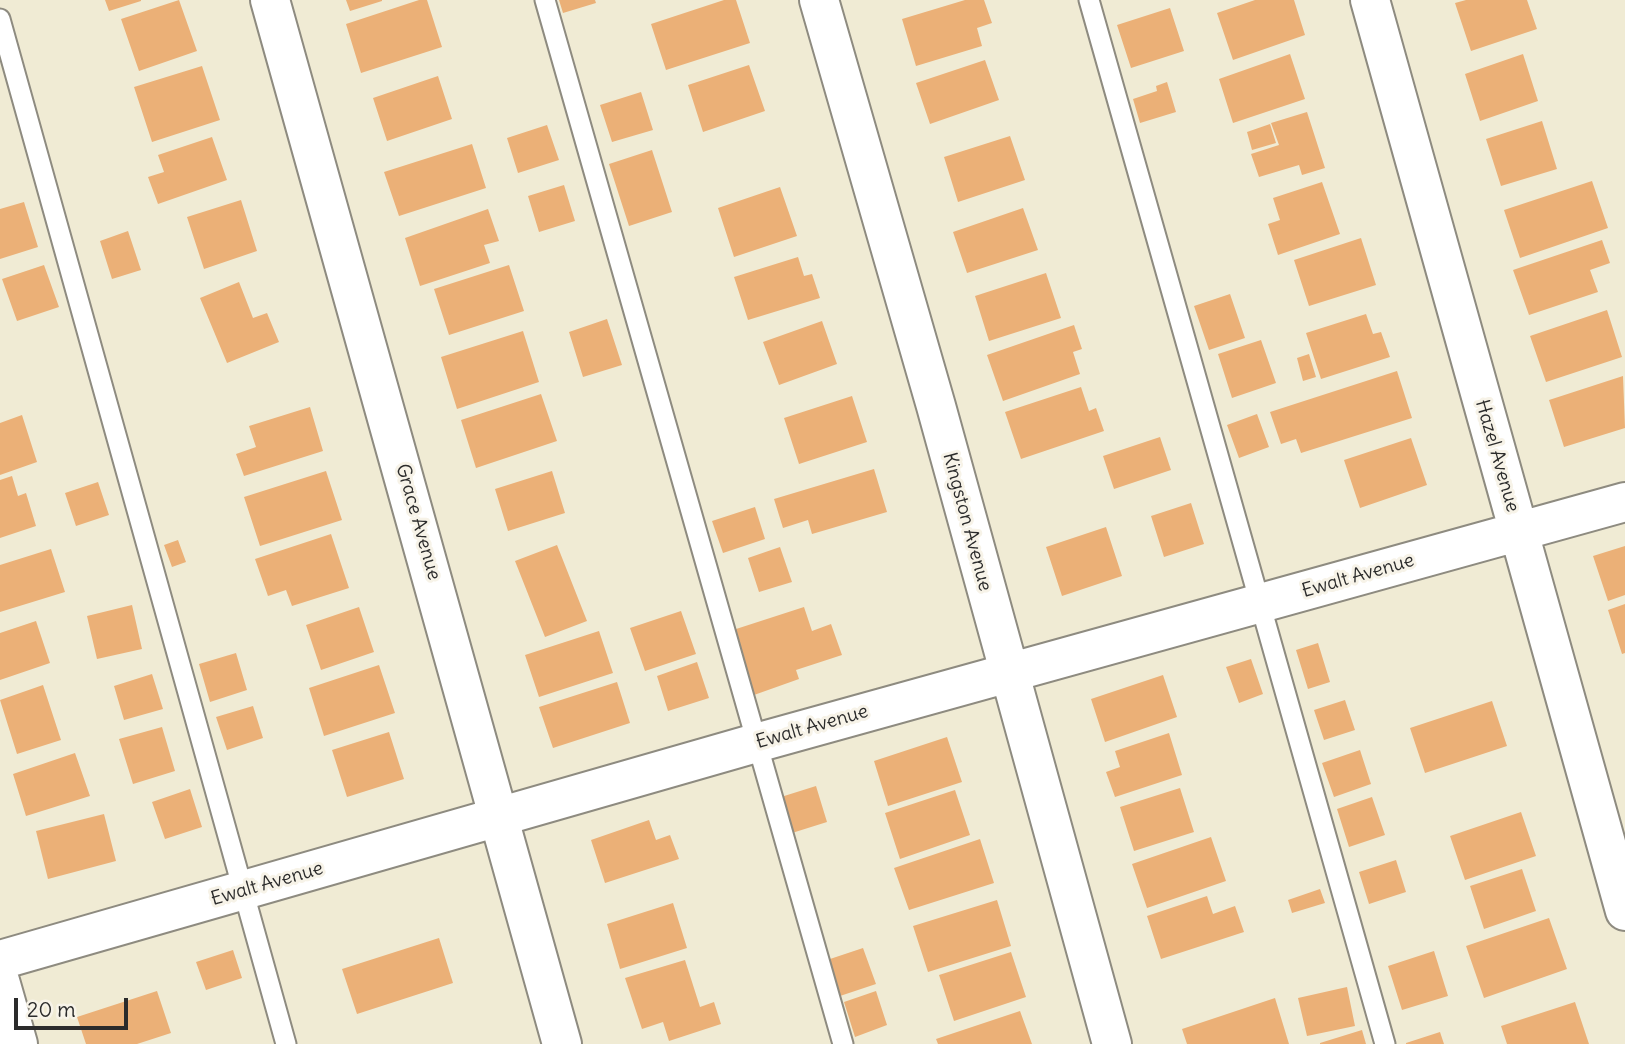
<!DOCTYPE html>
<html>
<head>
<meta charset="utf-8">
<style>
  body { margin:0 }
  #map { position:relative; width:1625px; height:1044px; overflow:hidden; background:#f0ebd4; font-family:Delius,sans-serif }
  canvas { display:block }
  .scale { position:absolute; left:14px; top:998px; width:114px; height:32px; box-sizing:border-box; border:4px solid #2b2b2b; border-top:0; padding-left:9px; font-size:21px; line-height:24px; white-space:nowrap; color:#2b2b2b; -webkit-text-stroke:5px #f7f3e8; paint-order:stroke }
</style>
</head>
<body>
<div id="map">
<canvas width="1625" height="1044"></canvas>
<div class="scale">20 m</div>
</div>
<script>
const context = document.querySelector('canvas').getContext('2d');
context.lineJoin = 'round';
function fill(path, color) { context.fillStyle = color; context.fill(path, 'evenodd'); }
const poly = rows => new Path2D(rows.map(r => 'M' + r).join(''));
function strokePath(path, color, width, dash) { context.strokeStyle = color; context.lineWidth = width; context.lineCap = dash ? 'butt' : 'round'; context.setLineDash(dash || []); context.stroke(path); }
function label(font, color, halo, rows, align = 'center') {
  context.font = font + ' Delius,sans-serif'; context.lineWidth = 6; context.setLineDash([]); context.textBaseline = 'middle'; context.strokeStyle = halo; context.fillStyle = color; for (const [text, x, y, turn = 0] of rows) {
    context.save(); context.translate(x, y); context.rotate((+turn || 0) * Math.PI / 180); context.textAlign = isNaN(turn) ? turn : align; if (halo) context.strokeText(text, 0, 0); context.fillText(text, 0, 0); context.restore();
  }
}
const building = poly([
  [105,0,141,0,141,1,109,11],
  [179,0,197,51,139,71,121,19],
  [346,0,382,0,382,1,350,11],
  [419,0,427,0,442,47,361,73,346,24],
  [559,0,595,0,596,3,563,13],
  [724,0,736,0,750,43,666,70,651,24],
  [965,0,984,0,992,23,977,28,982,46,916,66,902,19],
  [1255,0,1294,0,1305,35,1233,60,1217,13],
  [1466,0,1527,0,1537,29,1471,51,1455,3],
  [1170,8,1184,51,1131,68,1117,25],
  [1290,54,1305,99,1233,123,1219,79],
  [1523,54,1538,101,1480,121,1465,74],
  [985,60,999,100,930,124,916,83],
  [749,65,765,111,703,132,688,85],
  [202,66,220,120,152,142,134,87],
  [438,76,452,119,387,141,373,98],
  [1167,82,1176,112,1140,123,1133,99,1157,91,1156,86],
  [641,92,653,130,612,142,600,105],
  [1307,112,1325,168,1302,175,1299,165,1259,177,1251,154,1279,145,1271,123],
  [1542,121,1557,169,1501,186,1486,139],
  [1270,124,1276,143,1252,150,1247,132],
  [547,125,559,160,518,173,507,138],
  [1010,136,1025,180,958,202,944,157],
  [212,137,227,180,158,204,148,177,164,172,158,155],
  [472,144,486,188,399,216,384,172],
  [652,150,672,212,629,226,609,164],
  [1592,181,1608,228,1520,258,1504,210],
  [1322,182,1340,234,1278,255,1268,224,1280,220,1273,198],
  [564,185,575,221,539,232,528,196],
  [780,187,797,236,734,257,718,208],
  [241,200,257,251,204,269,187,217],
  [24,202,38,247,0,259,0,209],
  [1023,208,1038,250,967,273,953,232],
  [488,209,499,241,484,245,490,263,420,286,405,238],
  [128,231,141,270,112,279,100,241],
  [1361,238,1376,285,1309,306,1294,260],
  [1602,240,1610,263,1590,270,1598,292,1529,315,1513,270],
  [798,257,804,276,812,274,820,298,748,320,734,277],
  [44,265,59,307,17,321,2,279],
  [509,265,524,311,449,335,434,289],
  [1046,273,1061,318,989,341,975,296],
  [239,282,253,318,267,313,279,342,227,363,200,298],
  [1230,294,1245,338,1209,350,1194,306],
  [1607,310,1622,357,1546,382,1530,336],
  [1366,314,1373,334,1381,332,1390,357,1321,379,1306,333],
  [607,319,622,365,583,377,569,332],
  [822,321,837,364,779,385,763,342],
  [1074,325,1082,349,1073,352,1080,374,1003,401,987,355],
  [523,331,539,382,457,409,441,357],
  [1261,340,1276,383,1232,398,1218,354],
  [1309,354,1316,377,1303,381,1297,358],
  [1397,371,1412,418,1301,453,1296,439,1281,444,1270,412],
  [1623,376,1625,428,1564,447,1549,400],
  [1081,387,1089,411,1096,408,1104,431,1021,459,1005,412],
  [541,394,557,441,476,468,461,420],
  [852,396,867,442,799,464,784,418],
  [310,407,323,451,244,476,236,454,256,447,249,426],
  [1257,414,1269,447,1239,458,1227,425],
  [22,415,37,462,0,475,0,423],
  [1160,437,1171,470,1114,489,1103,456],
  [1411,438,1427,485,1360,508,1344,460],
  [874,469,887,512,812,534,808,520,783,528,774,499],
  [326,471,342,520,260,546,244,497],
  [552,471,565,513,508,531,495,489],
  [12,476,18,496,26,493,36,526,0,538,0,480],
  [98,482,109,515,76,526,65,493],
  [1191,503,1204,544,1164,557,1151,516],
  [755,507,765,539,723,553,712,521],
  [1106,527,1122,576,1062,596,1046,547],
  [331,534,349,588,292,606,286,590,268,596,255,559],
  [178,540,186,562,172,567,164,545],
  [557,545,587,621,545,637,515,561],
  [1625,546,1625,595,1608,601,1593,556],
  [780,547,792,582,759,592,748,558],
  [51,549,65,592,0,612,0,565],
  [1625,604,1625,653,1622,654,1608,610],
  [132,605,142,649,97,659,87,616],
  [359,607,374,652,321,670,306,625],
  [804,607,812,631,831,624,842,655,796,670,799,679,754,695,733,630],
  [681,611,696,654,645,671,630,628],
  [36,621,50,663,0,680,0,633],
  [599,631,613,673,539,697,525,655],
  [1318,643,1330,682,1308,689,1296,650],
  [236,653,247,690,210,702,199,664],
  [1251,659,1263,694,1239,703,1226,667],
  [697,662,709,698,668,711,657,676],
  [379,665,395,713,324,736,309,688],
  [152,674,163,709,124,720,114,686],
  [1163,675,1177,717,1105,742,1091,699],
  [617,682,630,723,553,748,539,707],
  [43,685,61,740,17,754,0,700],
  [1345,700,1355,730,1324,740,1314,710],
  [1492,701,1507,746,1425,773,1410,728],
  [253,706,263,738,227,750,216,717],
  [162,727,175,771,133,784,119,739],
  [389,732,404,779,347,797,332,750],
  [1169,733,1182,775,1115,797,1106,772,1120,767,1115,751],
  [947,737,962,782,888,806,874,761],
  [1360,750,1371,784,1334,797,1322,763],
  [75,753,90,796,26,816,13,774],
  [816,786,827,822,792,833,781,797],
  [1180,788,1194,832,1134,851,1120,807],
  [190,789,202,827,165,839,152,802],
  [955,790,970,835,900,859,885,813],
  [1372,797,1385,835,1349,847,1337,809],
  [1521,812,1536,856,1465,880,1450,836],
  [104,814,116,861,48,879,36,831],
  [649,820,656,840,670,835,679,859,605,883,591,840],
  [1211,837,1226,881,1147,908,1132,864],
  [980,839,994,883,909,910,894,868],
  [1396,860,1406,892,1369,904,1359,872],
  [1522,869,1536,911,1484,929,1470,886],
  [1320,889,1325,903,1292,913,1288,900],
  [1207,896,1213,914,1235,906,1244,932,1161,959,1147,916],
  [997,900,1011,946,928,972,913,926],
  [673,903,687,948,620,969,607,924],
  [1549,918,1567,969,1484,998,1466,946],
  [439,938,453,983,357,1014,342,969],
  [863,948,876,984,840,996,827,960],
  [233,950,242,978,206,990,196,962],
  [1434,951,1448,996,1402,1010,1388,966],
  [1011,952,1026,997,954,1021,939,975],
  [685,960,700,1007,714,1002,721,1024,669,1041,663,1022,642,1029,625,978],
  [1347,987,1355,1026,1307,1036,1298,998],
  [157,991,171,1033,137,1044,86,1044,77,1017],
  [876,991,887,1025,855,1037,844,1002],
  [1275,998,1289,1044,1187,1044,1182,1029],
  [1575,1002,1589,1044,1507,1044,1501,1026],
  [1020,1011,1032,1044,938,1044,936,1039],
  [1362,1030,1366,1044,1320,1044,1320,1043],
  [1440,1032,1444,1044,1406,1044,1406,1043]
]);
const service = poly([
  [545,0,843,1044],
  [1089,0,1385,1044],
  [0,19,286,1044]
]);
const minor = poly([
  [270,0,562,1044],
  [819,0,936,406,1112,1044],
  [1370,0,1625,911],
  [0,960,756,743,1625,502],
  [0,981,18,1044]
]);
const streetNames = [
  ["Hazel Avenue",1497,456,74],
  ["Grace Avenue",418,522,74],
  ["Kingston Avenue",967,522,75],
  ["Ewalt Avenue",1358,576,-16],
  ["Ewalt Avenue",812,727,-16],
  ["Ewalt Avenue",267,884,-16]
];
fill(building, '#ebb077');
strokePath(service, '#8e8b80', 23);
strokePath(minor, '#8e8b80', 42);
strokePath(service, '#fff', 19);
strokePath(minor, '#fff', 38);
label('19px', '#2b2b2b', '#f7f3e8', streetNames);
</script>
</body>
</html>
